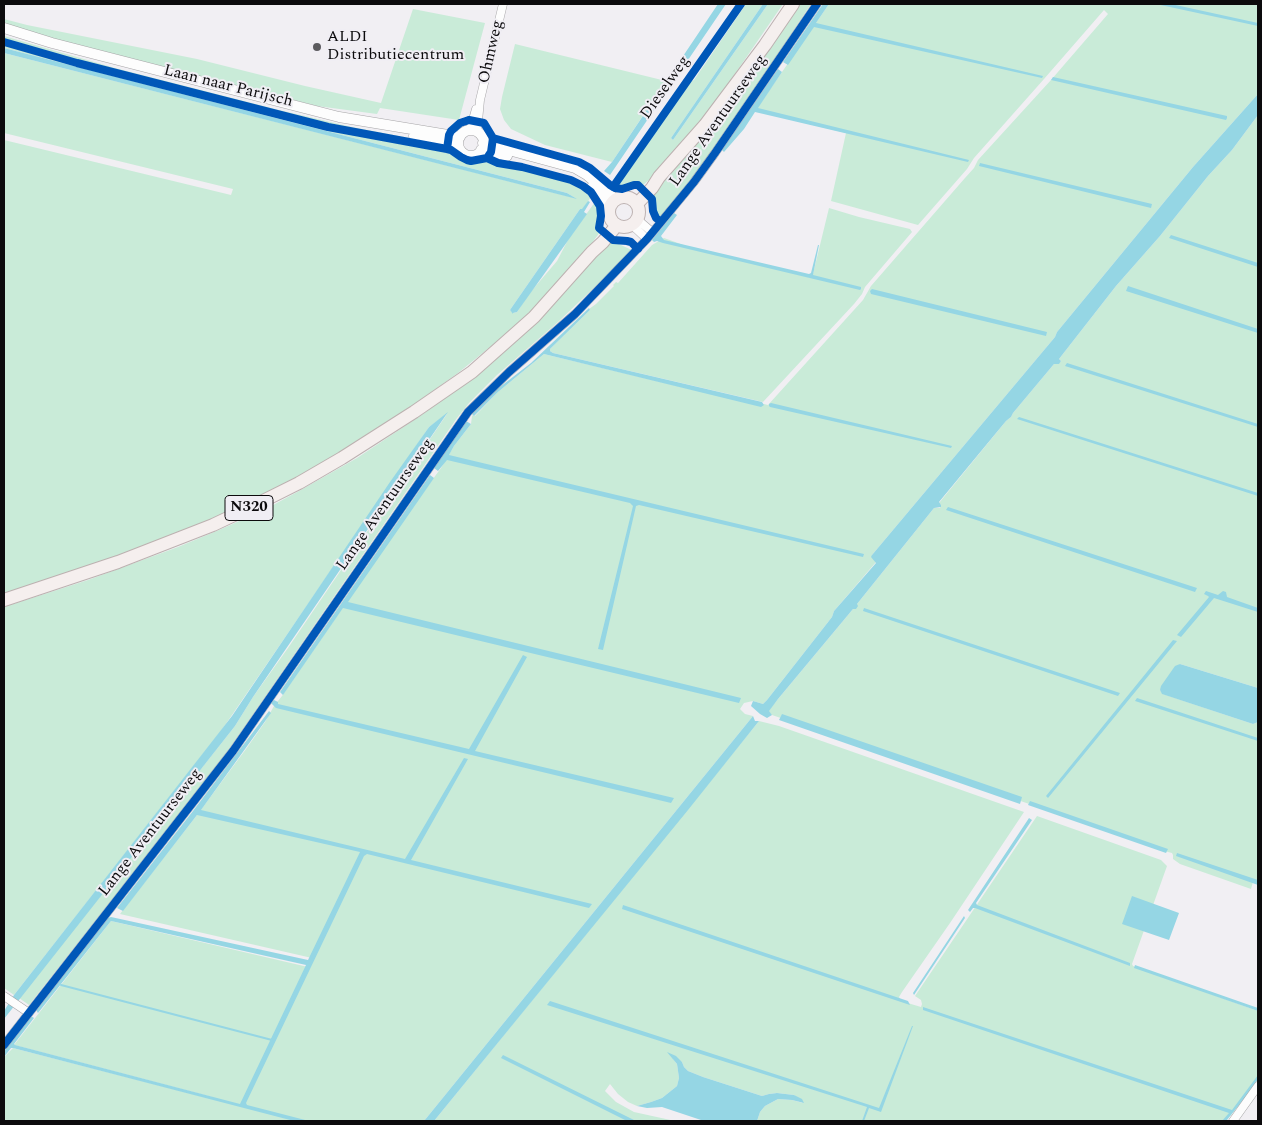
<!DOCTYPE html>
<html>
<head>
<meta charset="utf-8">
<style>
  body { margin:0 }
  #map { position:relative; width:1262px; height:1125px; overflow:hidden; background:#f1eff3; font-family:Spectral,serif }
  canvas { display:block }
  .frame { position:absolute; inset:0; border:5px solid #0c0b0d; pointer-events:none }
</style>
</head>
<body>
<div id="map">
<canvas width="1262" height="1125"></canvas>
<div class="frame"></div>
</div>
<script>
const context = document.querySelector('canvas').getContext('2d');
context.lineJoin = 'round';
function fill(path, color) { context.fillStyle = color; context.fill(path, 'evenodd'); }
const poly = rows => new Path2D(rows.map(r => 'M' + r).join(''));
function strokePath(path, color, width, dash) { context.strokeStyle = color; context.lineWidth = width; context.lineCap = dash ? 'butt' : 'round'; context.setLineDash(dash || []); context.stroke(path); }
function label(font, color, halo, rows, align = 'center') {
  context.font = font + ' Spectral,serif'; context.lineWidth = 4; context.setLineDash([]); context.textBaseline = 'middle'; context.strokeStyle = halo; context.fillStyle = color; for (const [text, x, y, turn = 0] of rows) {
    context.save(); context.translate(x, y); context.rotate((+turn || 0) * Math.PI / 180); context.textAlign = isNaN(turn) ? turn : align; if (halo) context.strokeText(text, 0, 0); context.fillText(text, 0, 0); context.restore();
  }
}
const green = poly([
  [746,4,763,4,671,138,673,140,768,4,783,4,728,84,681,147,656,174,642,186,633,183,627,186,622,187,619,186,619,183,661,122,690,82,694,80],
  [797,4,811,4,713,152,692,180,660,218,657,216,654,210,654,198,652,195],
  [829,4,1258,4,1258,94,1193,167,1057,332,1055,337,872,555,876,562,834,611,832,617,767,700,763,704,753,701,744,703,740,709,745,714,753,716,424,1121,4,1121,4,1057,13,1048,212,1099,212,1097,14,1045,111,921,308,967,312,958,120,914,197,815,246,749,265,722,274,706,282,696,403,520,441,468,454,446,471,424,472,416,473,415,475,416,498,392,544,354,761,406,764,404,768,405,863,300,871,286,965,178,974,168,978,160,1051,80,1108,14,1104,10,1044,79,974,158,967,169,918,225,831,201,846,133,755,111],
  [413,9,485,23,459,120,380,108,377,114,317,106,33,34,4,25,4,19,27,25,197,59,305,86,381,103],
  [4,36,115,68,279,110,352,127,441,144,440,146,325,124,234,102,37,50,4,40],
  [515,44,666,81,612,162,545,145,511,129,504,120,500,109,502,97],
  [4,45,44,56,311,125,449,151,463,161,468,163,472,163,485,161,526,170,573,183,578,185,591,197,582,210,580,209,512,307,510,310,513,313,517,312,528,295,557,261,569,238,595,202,599,211,597,222,598,229,600,232,581,258,536,308,516,326,458,373,405,411,349,448,263,497,155,543,4,596,4,140,231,195,233,189,4,133,4,53,575,198,567,193,4,48],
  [1258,115,1258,688,1180,664,1160,690,1163,694,1253,724,1258,722,1258,883,1253,882,1251,889,1180,864,1173,859,1173,855,1172,853,1168,852,772,715,768,711,853,609,934,508,940,508,941,505,939,503,1006,421,1011,417,1013,413,1054,364,1058,364,1061,361,1059,359,1116,286,1160,236,1208,176,1232,150],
  [829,208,859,217,910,229,912,232,865,287,862,294,854,304,763,402,553,353,550,351,550,349,590,310,589,309,596,304,614,286,613,285,616,282,618,283,652,245,664,238,692,248,812,278],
  [610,240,634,251,601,281,558,322,497,375,469,403,457,418,227,752,173,822,29,1005,19,998,235,726,253,697,288,648,447,414,429,427,221,731,14,995,4,988,4,607,88,580,178,547,219,530,264,510,299,491,357,458,423,414,458,389],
  [759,721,779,726,1024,812,950,923,902,992,899,997,901,1001,921,1007,922,1004,921,1000,915,996,1037,816,1161,860,1167,866,1132,964,1133,966,1258,1011,1258,1079,1244,1099,1226,1121,757,1121,760,1112,765,1106,778,1099,792,1100,803,1103,794,1095,777,1093,769,1094,762,1096,703,1077,688,1071,684,1067,682,1062,673,1059,677,1064,679,1078,677,1086,662,1098,651,1102,637,1106,628,1102,618,1094,610,1084,605,1091,616,1102,634,1112,675,1121,434,1121]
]);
const water = poly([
  [718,4,726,4,610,175,604,171,612,162],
  [763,4,768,4,673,140,671,138],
  [823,4,829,4,816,23,1043,76,1042,78,814,27,788,65,783,62],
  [1156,4,1171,4,1258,23,1258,26],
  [4,48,567,193,577,199,4,53],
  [778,69,782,72,758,108,969,160,968,162,755,112,744,129,724,152,722,150],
  [1053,77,1227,116,1227,118,1226,120,1051,80],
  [1258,94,1258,115,1232,150,1208,176,1160,236,1116,286,1059,359,1061,361,1059,364,1054,364,1013,413,1011,417,1006,421,939,502,941,505,941,507,934,508,857,604,858,606,856,609,853,609,778,699,769,711,772,715,767,718,760,714,751,706,753,701,763,704,767,700,832,617,834,611,876,563,871,557,872,555,1055,337,1057,332,1193,167],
  [980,163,1152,204,1151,208,979,166],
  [588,201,590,202,584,212,587,214,517,312,513,313,513,314,510,310,512,307,580,209,582,209],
  [674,213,677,215,661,236,664,240,809,274,811,273,818,245,819,245,813,275,861,287,861,289,860,290,663,243,657,241,654,242,652,240],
  [1171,235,1258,263,1258,267,1169,238],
  [1128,286,1258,329,1258,333,1126,291],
  [872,289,1047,332,1046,336,871,294,870,291],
  [589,308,590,310,550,349,550,351,553,353,762,402,764,405,761,407,544,354,498,392,474,416,472,414,496,390,531,363],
  [1067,363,1258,424,1258,427,1065,366],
  [771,403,952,446,951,448,770,407,769,406,769,404],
  [448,412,253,697,235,726,4,1019,4,1011,14,995,232,716,390,482,429,427],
  [1019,417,1258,493,1258,496,1017,419],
  [466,421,471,424,454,446,449,455,864,554,863,557,639,505,636,506,603,650,598,649,633,506,630,503,447,460,438,471,434,468],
  [430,475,434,478,348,602,741,698,739,703,343,608,283,695,280,692],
  [948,507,1197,588,1195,592,946,510],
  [1206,591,1218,595,1223,591,1226,592,1227,597,1258,608,1258,612,1214,598,1181,637,1177,635,1209,597,1208,596,1204,594],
  [864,608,1120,693,1118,696,863,611],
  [1173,640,1177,641,1048,798,1046,796],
  [523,655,527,657,475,751,674,798,671,803,276,708,271,703,274,700,278,702,278,704,469,749],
  [1180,664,1258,688,1258,722,1253,724,1162,694,1160,690,1161,686,1175,666],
  [1137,698,1258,738,1258,741,1135,701],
  [269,711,271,713,201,810,405,859,464,758,468,759,411,860,592,904,589,908,367,854,364,856,246,1103,247,1105,309,1121,294,1121,13,1048,11,1048,4,1057,4,1051,31,1016,34,1018,14,1044,15,1045,240,1104,306,965,111,921,38,1013,36,1010,108,918,111,917,308,960,360,852,197,815,123,911,117,908,193,811],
  [782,714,1022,797,1020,804,779,720],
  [753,716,755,721,759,721,688,810,434,1121,424,1121],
  [1030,801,1168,849,1166,853,1028,805],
  [1029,818,1032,820,976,903,977,905,1130,963,1130,966,975,908,973,908,970,912,968,910],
  [1177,853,1258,880,1258,885,1176,856],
  [1132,896,1179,913,1169,940,1122,924],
  [623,905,908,1001,910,1005,622,909],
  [964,916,965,918,914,995,913,993],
  [1135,965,1258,1008,1258,1011,1134,968],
  [550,1001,879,1108,912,1026,913,1026,881,1112,869,1108,864,1121,862,1121,867,1107,547,1005],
  [923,1007,1232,1110,1258,1075,1258,1079,1244,1099,1226,1121,1222,1121,1229,1113,923,1010],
  [667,1052,676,1056,682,1062,684,1067,688,1071,703,1077,762,1096,769,1094,777,1093,794,1095,802,1099,804,1103,792,1100,778,1099,765,1106,760,1112,757,1121,704,1121,662,1107,647,1108,637,1106,651,1102,662,1098,677,1086,679,1078,677,1064],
  [503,1055,636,1121,627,1121,501,1058]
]);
const stream = poly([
  [61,985,272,1040]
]);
const minor = poly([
  [470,130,476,109],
  [477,132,480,100,503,4],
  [638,220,652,232],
  [632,225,647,239],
  [4,996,29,1013],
  [4,1045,233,751,468,412,509,372,575,314,647,239,694,182,715,153,817,4],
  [1233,1121,1258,1086]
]);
const tertiary = poly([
  [4,28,52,43,339,117,460,137],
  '458 143a13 13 0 1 1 26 0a13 13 0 1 1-26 0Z',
  [414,136,458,145],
  [483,143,575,168,587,175,616,200],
  [481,150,507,156],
  [592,187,611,205]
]);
const primary = poly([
  '609 212a15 15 0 1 1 30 0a15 15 0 1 1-30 0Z',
  [637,204,652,188,659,177,705,125,765,45,793,4],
  [4,600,118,562,213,525,251,507,299,483,342,458,414,412,472,372,534,317,592,252,603,242,617,225]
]);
const cycleway = poly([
  [4,42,77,63,328,127,447,149],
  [469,120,484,123,493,138,491,152,487,158,471,161,467,160,461,157,451,150,447,149,449,135,451,131,460,123,469,120],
  [493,138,579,162,590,168,610,185,615,188,622,189,634,185,638,185,652,199,653,211,656,218,661,222],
  [487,158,498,163,522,167,571,180,583,186,591,192,600,206,601,216,599,228,613,240,627,241,631,242,638,249],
  [613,187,741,4],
  [4,1045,233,751,468,412,509,372,575,314,647,239,694,182,715,153,817,4]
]);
const markers = [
  [317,47,5,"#5c5b5e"]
];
const shields = [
  [249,508,48]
];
const shieldNames = [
  ["N320",249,508]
];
const poiNames = [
  ["ALDI",327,38],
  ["Distributiecentrum",327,56]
];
const streetNames = [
  ["Ohmweg",492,52,-77],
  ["Laan naar Parijsch",228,87,14],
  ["Dieselweg",666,88,-55],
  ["Lange Aventuurseweg",719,121,-55],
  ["Lange Aventuurseweg",386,505,-55],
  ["Lange Aventuurseweg",151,833,-52]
];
fill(green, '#c9ebd8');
fill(water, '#95d6e4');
strokePath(stream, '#95d6e4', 2);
strokePath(minor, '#a7a6a8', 9);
strokePath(tertiary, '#a7a6a8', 11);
strokePath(primary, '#bcb1b0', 14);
strokePath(minor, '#fdfdfd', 8);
strokePath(tertiary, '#fdfdfd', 10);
strokePath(primary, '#f5efee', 12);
strokePath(cycleway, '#0057b8', 8);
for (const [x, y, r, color] of markers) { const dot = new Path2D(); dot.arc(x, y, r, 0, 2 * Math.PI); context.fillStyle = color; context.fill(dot); strokePath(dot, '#f0eef4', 2); }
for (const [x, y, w] of shields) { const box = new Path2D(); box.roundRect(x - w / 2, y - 12.5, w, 25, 4); context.fillStyle = '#f0eef4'; context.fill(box); strokePath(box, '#0c0b0d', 1); }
label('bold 15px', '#0c0b0d', null, shieldNames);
label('16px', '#0c0b0d', '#f0eef4', poiNames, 'left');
label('16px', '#0c0b0d', '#f0eef4', streetNames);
</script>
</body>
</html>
